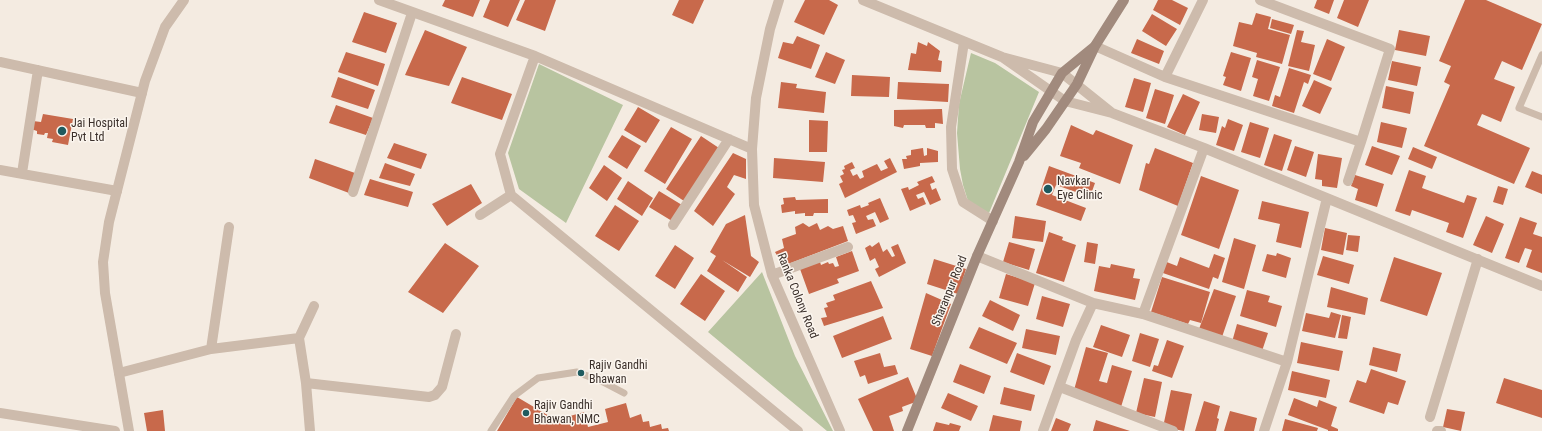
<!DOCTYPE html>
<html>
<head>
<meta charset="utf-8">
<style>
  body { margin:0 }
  canvas { display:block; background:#f4ebe1 }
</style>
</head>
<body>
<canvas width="1542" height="431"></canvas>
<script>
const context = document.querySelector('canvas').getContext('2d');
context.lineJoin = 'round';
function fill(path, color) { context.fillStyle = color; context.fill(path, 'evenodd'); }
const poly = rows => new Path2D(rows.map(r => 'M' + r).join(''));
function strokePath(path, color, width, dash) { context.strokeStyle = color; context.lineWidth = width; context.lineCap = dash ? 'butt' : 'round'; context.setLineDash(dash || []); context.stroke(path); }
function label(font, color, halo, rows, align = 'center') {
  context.font = font + ' "Roboto Condensed",sans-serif'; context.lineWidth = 3; context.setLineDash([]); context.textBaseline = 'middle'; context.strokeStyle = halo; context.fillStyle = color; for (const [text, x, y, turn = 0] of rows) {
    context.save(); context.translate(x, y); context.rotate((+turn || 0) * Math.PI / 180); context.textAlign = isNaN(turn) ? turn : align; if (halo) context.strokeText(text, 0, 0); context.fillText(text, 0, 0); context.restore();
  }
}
const green = poly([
  [971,53,995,63,1039,92,989,213,968,201,963,185,960,169,957,133,959,104],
  [539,64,623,105,566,223,519,189,508,153],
  [762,272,795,356,833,431,827,431,708,332]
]);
const building = poly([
  [445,0,480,0,473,17,442,6],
  [490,0,520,0,508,27,483,17],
  [525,0,556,0,545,31,516,20],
  [679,0,704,0,693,24,672,15],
  [805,0,829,0,838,5,824,35,794,22],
  [1158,0,1172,0,1188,8,1180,25,1153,10],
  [1317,0,1334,0,1329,14,1314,8],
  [1344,0,1369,0,1358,27,1337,18],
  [1465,0,1486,0,1542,24,1522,70,1502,61,1494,79,1515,87,1501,122,1482,114,1477,125,1530,148,1514,184,1424,146,1450,85,1444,82,1451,66,1439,61],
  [364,12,397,23,386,53,352,42],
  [1256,13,1271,17,1268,29,1290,35,1282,64,1256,57,1257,53,1233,46,1239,22,1252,25],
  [1152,14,1177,29,1166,46,1142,31],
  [1272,19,1294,25,1291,34,1270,28],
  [425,30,467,47,449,86,405,75],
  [1297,30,1304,31,1301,42,1315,45,1309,71,1288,66],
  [1399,30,1430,36,1426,56,1395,50],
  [797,36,820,45,811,69,778,58,783,42,793,44],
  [1137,39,1164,51,1159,64,1131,53],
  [1327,39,1345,47,1331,81,1313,74],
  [918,42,927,46,928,42,940,51,938,60,942,61,941,72,908,70,911,53,916,54],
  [346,52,385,64,378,86,338,72],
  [826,52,845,60,835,84,815,77],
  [1231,52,1251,58,1241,91,1223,85,1226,77,1223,76],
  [1257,60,1280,67,1269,101,1253,96,1258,79,1252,77],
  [1392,61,1421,67,1417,86,1388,80],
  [1289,68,1311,75,1308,84,1304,82,1294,113,1272,106,1275,95,1280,97],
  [852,75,890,77,889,97,851,96],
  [338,77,375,90,368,109,331,97],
  [462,77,512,94,502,120,451,103],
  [1134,78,1151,83,1143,112,1125,107],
  [1314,80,1332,88,1320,114,1302,106],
  [781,82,797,84,796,88,826,92,824,113,778,108],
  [898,82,949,84,948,102,897,99],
  [1386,86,1414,92,1410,114,1382,108],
  [1155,89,1174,95,1165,124,1146,118],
  [1183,94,1200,102,1185,135,1167,127],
  [336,105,373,118,366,135,329,123],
  [638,107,660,120,646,143,624,130],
  [942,109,943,124,935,123,935,128,926,128,925,125,904,125,903,128,894,126,894,110],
  [43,114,73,119,68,145,52,142,53,139,47,138,48,133,45,133,44,135,37,134,37,131,31,129,33,121,41,122],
  [1202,114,1219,117,1216,133,1199,130],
  [1228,119,1243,125,1234,151,1216,145,1222,126,1225,128],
  [809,120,828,121,827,152,809,152],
  [1250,122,1269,128,1260,158,1241,152],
  [1381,122,1407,128,1402,148,1377,142],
  [1071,125,1093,135,1096,130,1133,145,1120,184,1079,168,1081,163,1060,156],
  [671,127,692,139,665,184,644,171],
  [1274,134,1292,140,1282,171,1264,165],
  [622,135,641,146,627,169,608,157],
  [701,136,719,148,684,201,666,189],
  [394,143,427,154,421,169,387,158],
  [1295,146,1314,152,1306,177,1287,170],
  [1372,146,1400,156,1392,175,1365,165],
  [1413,147,1437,157,1432,169,1408,159],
  [923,148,924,156,927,155,927,148,938,151,938,162,920,163,920,166,904,169,902,159,907,159,906,156,911,155,911,150],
  [1155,148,1193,163,1178,206,1139,190,1146,163,1149,164],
  [733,153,746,159,746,179,734,175,727,187,735,194,713,226,694,211],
  [1318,154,1342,158,1337,188,1322,186,1322,180,1315,179],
  [774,158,825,162,823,182,773,178],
  [890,158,897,172,845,198,839,184,843,182,840,176,844,174,842,170,845,169,844,166,852,162,855,168,850,170,853,176,857,174,860,179,864,177,862,171,877,164,881,171,888,168,884,161],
  [315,159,355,173,349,193,309,178],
  [385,163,415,174,410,186,379,178],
  [604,165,622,178,607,201,589,188],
  [1049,166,1095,183,1090,197,1056,185,1052,195,1086,208,1081,221,1036,205],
  [1409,170,1426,176,1422,188,1464,203,1467,195,1477,198,1463,238,1446,232,1449,223,1412,210,1410,216,1395,211],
  [1532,171,1542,175,1542,194,1525,187],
  [1355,175,1384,184,1377,207,1355,200,1358,189,1351,186],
  [932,176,935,182,930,184,932,190,936,188,941,200,930,205,924,192,916,195,918,199,923,197,926,204,910,211,901,189,908,187,909,190,919,185,917,182],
  [1201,176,1239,190,1219,249,1181,235],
  [370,179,413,192,408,207,364,195],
  [628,181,653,198,642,216,617,199],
  [471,184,482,203,447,226,432,204],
  [1498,186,1508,189,1503,205,1493,202],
  [659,191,682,205,672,221,649,207],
  [795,197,796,200,828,199,828,213,814,213,813,216,805,216,805,213,795,214,795,211,782,213,781,205,784,204,783,198],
  [880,198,889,219,880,223,875,212,866,216,868,220,873,219,876,226,856,234,852,223,856,222,853,215,849,216,847,210,860,205,861,208,869,205,868,203],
  [1262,201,1309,212,1301,248,1276,242,1280,224,1258,219],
  [615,205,639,221,619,251,595,236],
  [745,215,751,256,759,262,750,277,722,260,747,277,738,292,707,271,716,256,710,252,726,224],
  [1015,216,1046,221,1043,242,1012,238],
  [1486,216,1504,224,1492,253,1473,245],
  [1520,217,1537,223,1533,234,1542,237,1542,273,1526,267,1532,250,1525,248,1519,263,1505,258],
  [803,223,809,227,817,223,820,230,828,226,833,229,843,226,848,241,783,266,775,252,784,248,782,239,796,234,795,227],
  [1325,228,1347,233,1343,255,1321,250],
  [1049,232,1063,237,1062,240,1076,245,1064,282,1036,273],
  [1348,235,1360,236,1358,252,1346,250],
  [1234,238,1256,245,1244,289,1222,282],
  [879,242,883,252,887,249,892,257,895,256,891,247,898,244,906,263,879,277,875,269,879,267,875,258,870,261,865,248,870,245,872,247],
  [1009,242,1035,249,1029,270,1003,262],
  [1087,242,1098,244,1095,264,1084,262],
  [445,243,479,266,443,313,408,292],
  [675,245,694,258,675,289,655,276],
  [852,251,859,271,837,279,839,283,809,294,800,269,820,262,821,265,828,262,829,264,833,263,835,267,839,266,836,257],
  [1277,253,1291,258,1286,278,1262,271,1267,254,1276,256],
  [1214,254,1225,258,1218,279,1213,277,1209,289,1160,272,1164,261,1177,266,1180,257,1209,268],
  [1323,256,1354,265,1349,284,1317,275],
  [1394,257,1442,273,1427,316,1380,301],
  [934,259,966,269,958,294,927,284],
  [1111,264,1135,269,1133,278,1140,279,1135,300,1094,291,1099,266,1110,268],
  [701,274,725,291,705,321,680,304],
  [1006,274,1035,283,1028,306,999,298],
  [1162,277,1210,292,1201,323,1190,320,1188,324,1151,312],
  [871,281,883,308,824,326,821,318,827,317,824,308,828,307,826,303,835,300,833,295],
  [1331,287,1368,298,1365,315,1327,307],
  [1214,289,1236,296,1222,337,1199,329],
  [1247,290,1270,296,1268,302,1282,306,1276,327,1240,316],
  [926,293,951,304,932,356,910,349],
  [1042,296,1070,304,1063,327,1036,319],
  [990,300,1020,315,1013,331,982,316],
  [1331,312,1341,315,1335,338,1302,331,1306,313,1329,318],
  [1342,315,1351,317,1347,339,1338,338],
  [883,316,892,339,842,358,833,336],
  [1237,324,1268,333,1262,351,1232,342],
  [1101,325,1130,335,1122,357,1093,347],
  [979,327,1017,343,1007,364,969,348],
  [1026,329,1060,336,1056,355,1022,348],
  [1140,333,1159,339,1150,367,1132,361],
  [1167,340,1184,346,1172,378,1152,371,1154,365,1158,366],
  [1301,342,1343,351,1339,371,1297,363],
  [1086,347,1108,353,1099,381,1107,383,1112,365,1132,371,1121,407,1074,390],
  [1373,347,1401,354,1397,372,1369,365],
  [880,353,884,367,895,365,898,374,868,384,865,375,860,377,854,361],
  [1017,353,1051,366,1044,385,1010,372],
  [960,364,991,376,984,394,953,382],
  [1371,369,1406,381,1398,405,1388,402,1384,414,1349,402,1357,380,1366,383],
  [1292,371,1330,380,1326,398,1288,390],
  [908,377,918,401,902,407,903,411,889,416,894,431,873,431,858,399],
  [1144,378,1162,382,1155,417,1136,413],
  [1504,378,1542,390,1542,418,1496,403],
  [1004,387,1035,395,1031,411,1000,404],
  [1171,390,1192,394,1184,431,1163,427],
  [948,393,978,406,971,421,941,408],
  [517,397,556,420,584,412,588,427,608,422,605,409,626,403,630,418,641,414,643,422,649,421,650,427,661,424,662,429,668,428,669,431,497,431],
  [1294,398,1317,407,1319,400,1337,407,1331,426,1338,429,1338,431,1328,431,1328,430,1288,415],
  [1204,401,1220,406,1217,418,1219,419,1216,431,1195,431],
  [1447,409,1465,412,1461,431,1443,427],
  [163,410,165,431,147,431,144,413],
  [1230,411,1257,418,1254,431,1224,431],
  [993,415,1022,421,1020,431,989,431],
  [1056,418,1071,424,1068,431,1051,431],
  [1285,419,1318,428,1317,431,1282,431],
  [1096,420,1130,431,1093,431],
  [936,422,949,425,950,423,961,426,959,431,933,431]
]);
const service = poly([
  [1542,55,1519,108,1542,117],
  [491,431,514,396,538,378,577,372,603,382,624,393]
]);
const minor = poly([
  [379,0,535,56],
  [779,0,770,29,756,98,752,149,754,205,772,275,840,431],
  [863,0,1002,57],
  [1203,0,1165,77,1361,142,1390,49,1260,0],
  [964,42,951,127,952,169,963,202,993,221],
  [1095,46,1165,77],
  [0,62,142,93],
  [1112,113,1062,73,1002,57,1065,101,1112,113,1204,148,1542,286],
  [752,149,535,56,500,154,511,195,798,431],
  [0,170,117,191],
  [22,173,38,70],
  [1348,181,1361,142],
  [353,192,412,13],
  [480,215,511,195],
  [673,225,729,139],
  [977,256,1093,303,1143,314,1287,362,1264,431],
  [772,275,848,247],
  [314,306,299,338,306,383,429,397,435,395,442,387,456,334],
  [1143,314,1204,148],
  [211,349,299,338],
  [1287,362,1327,198],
  [119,373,211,349,229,227],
  [306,383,310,431],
  [1060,387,1173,431],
  [0,413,115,431],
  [1430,417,1478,259],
  [1043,431,1076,340,1093,303],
  [1437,431,1441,431]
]);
const tertiary = poly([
  [129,431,105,293,103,262,109,222,145,81,165,27,184,0]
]);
const secondary = poly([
  [1024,156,1046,129,1077,84,1095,46,1124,0],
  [907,431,977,256,1019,162,1033,122,1062,73,1095,46]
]);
const markers = [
  [62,131,5,"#1f5a5e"],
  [1048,189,5,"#1f5a5e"],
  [581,373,4,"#1f5a5e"],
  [526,413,4,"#1f5a5e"]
];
const poiNames = [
  ["Jai Hospital",71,124],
  ["Pvt Ltd",71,138],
  ["Navkar",1057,182],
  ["Eye Clinic",1057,196],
  ["Rajiv Gandhi",589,366],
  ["Bhawan",589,380],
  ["Rajiv Gandhi",534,406],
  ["Bhawan, NMC",534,420]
];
const streetNames = [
  ["Sharanpur Road",950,291,-68],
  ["Ranka Colony Road",797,296,68]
];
fill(green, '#b8c4a0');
fill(building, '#c8694b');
strokePath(service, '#cdbbac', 7);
strokePath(minor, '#cdbbac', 10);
strokePath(tertiary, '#cdbbac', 10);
strokePath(secondary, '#a18a7d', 10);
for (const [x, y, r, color] of markers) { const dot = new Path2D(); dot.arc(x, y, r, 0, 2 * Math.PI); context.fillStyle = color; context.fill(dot); strokePath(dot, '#fbf5ee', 1.5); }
label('12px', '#3b302b', '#fbf5ee', poiNames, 'left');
label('12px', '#3b302b', '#fbf5ee', streetNames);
</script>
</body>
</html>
